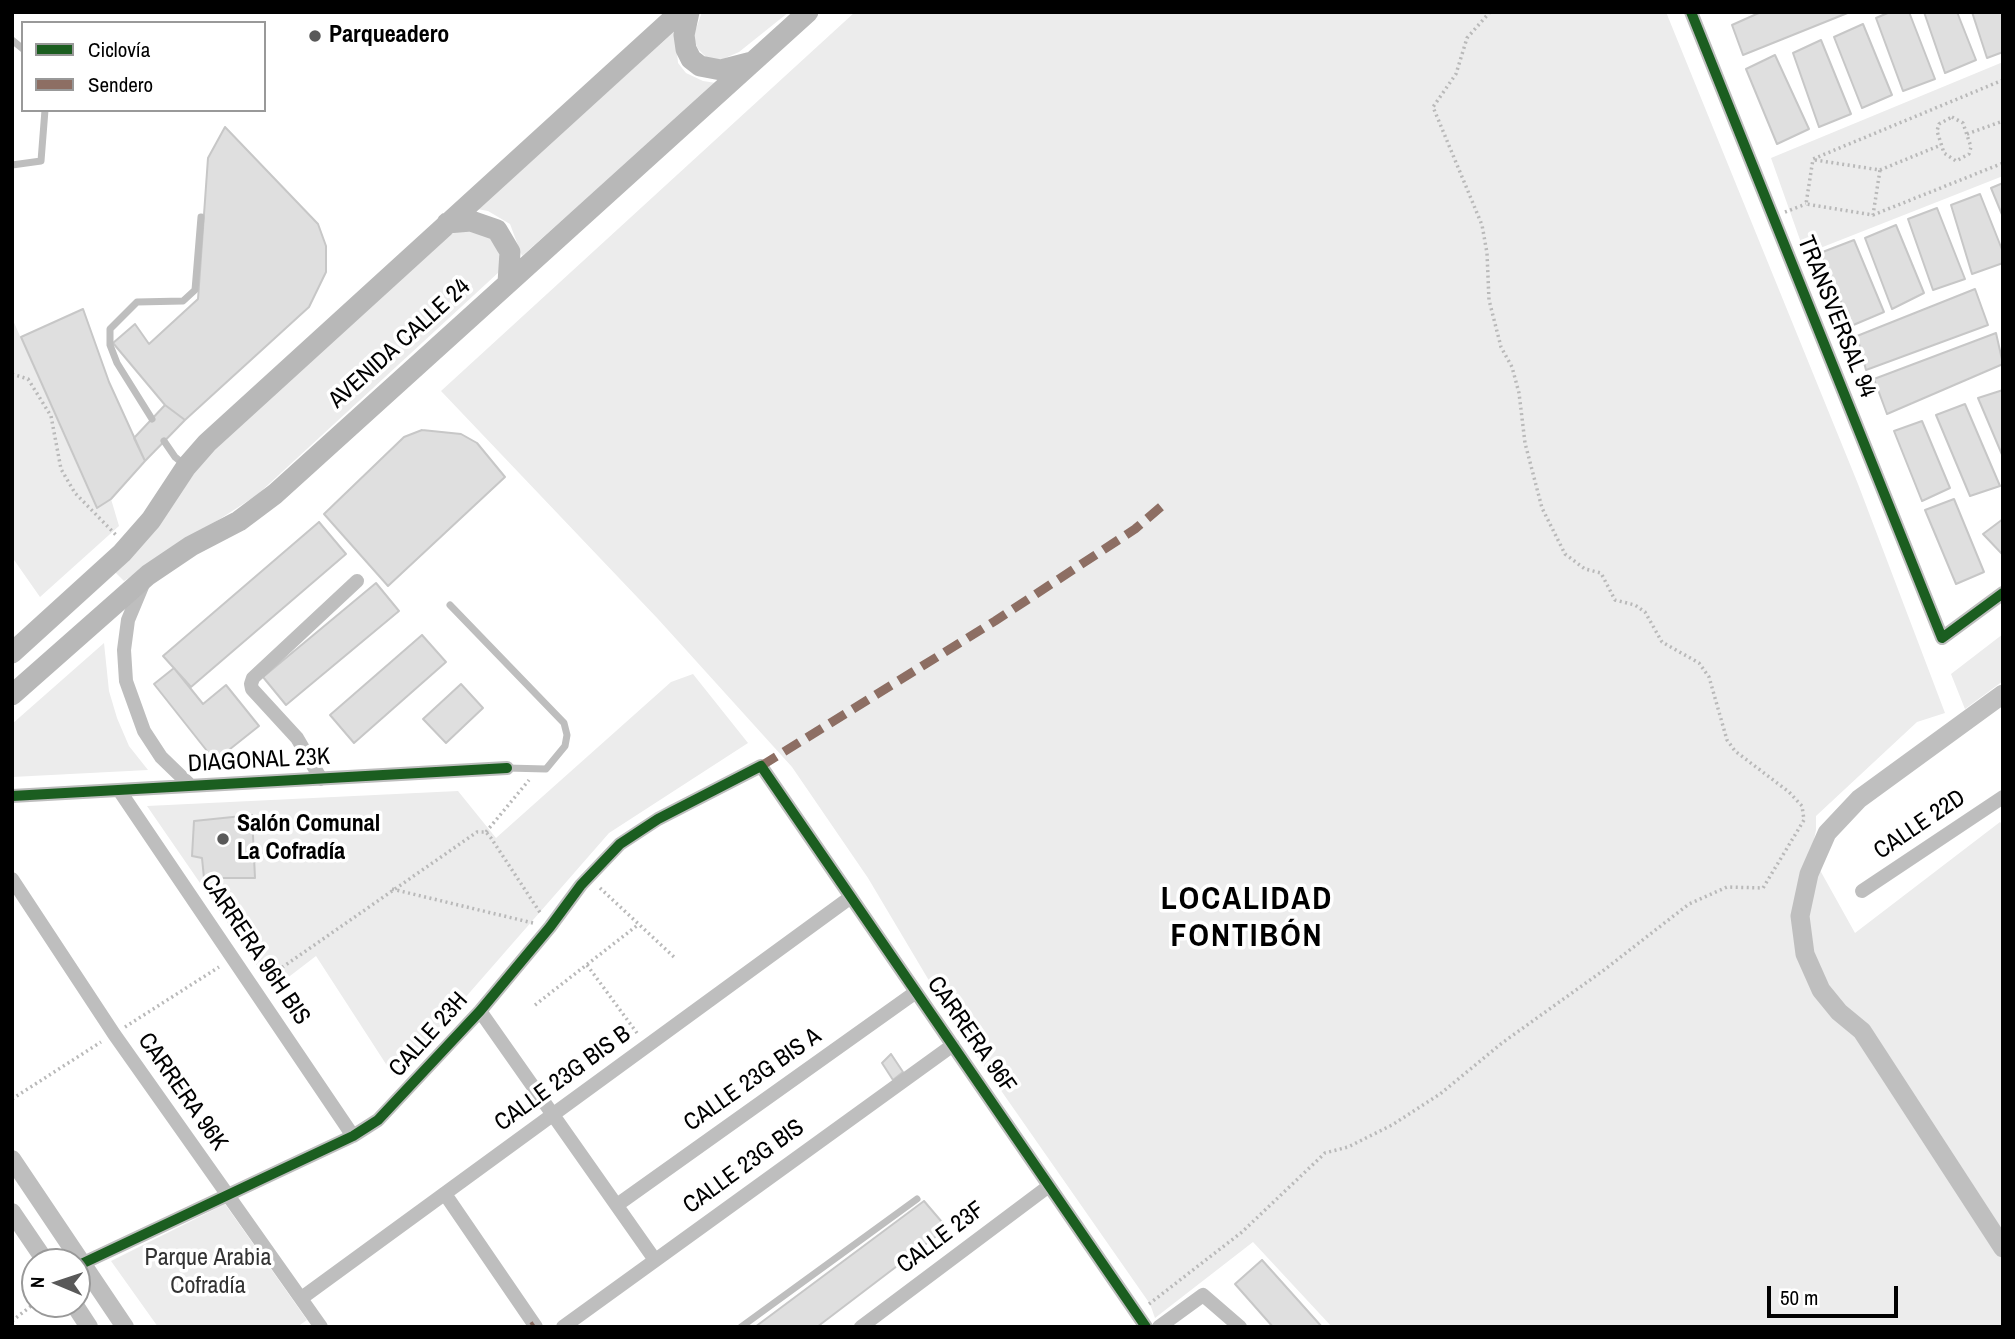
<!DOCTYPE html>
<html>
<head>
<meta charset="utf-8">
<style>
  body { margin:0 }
  #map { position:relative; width:2015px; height:1339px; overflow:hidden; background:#fff; font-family:"Archivo Narrow",sans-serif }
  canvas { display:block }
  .frame { position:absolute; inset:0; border:14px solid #000; pointer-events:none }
  .legend { position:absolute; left:21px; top:21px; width:245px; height:91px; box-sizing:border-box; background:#fff; border:2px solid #999; margin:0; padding:9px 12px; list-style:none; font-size:21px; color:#000 }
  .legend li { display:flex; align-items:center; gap:14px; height:35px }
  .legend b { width:35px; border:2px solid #999 }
  .north { position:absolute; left:21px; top:1248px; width:70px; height:70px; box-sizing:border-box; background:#fff; border:2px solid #999; border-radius:50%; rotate:272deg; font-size:19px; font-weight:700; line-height:28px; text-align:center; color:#000 }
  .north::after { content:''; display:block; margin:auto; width:24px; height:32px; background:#595959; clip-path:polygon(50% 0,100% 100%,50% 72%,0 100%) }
  .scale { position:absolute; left:1767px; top:1286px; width:131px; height:32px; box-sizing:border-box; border:4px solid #000; border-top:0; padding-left:9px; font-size:21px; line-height:24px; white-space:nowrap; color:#000; -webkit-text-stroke:5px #fff; paint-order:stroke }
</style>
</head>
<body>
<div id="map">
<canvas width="2015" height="1339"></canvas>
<div class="frame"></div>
<ul class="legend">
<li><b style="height:9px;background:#1b5e20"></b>Ciclovía</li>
<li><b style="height:9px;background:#8d6e63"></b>Sendero</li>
</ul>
<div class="north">N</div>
<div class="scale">50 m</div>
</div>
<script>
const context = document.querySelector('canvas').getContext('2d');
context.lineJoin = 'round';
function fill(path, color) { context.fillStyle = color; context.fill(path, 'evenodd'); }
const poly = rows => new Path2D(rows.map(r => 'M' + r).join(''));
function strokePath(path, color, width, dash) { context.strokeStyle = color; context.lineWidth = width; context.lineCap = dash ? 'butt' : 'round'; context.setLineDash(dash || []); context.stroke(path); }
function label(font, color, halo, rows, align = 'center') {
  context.font = font + ' "Archivo Narrow",sans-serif'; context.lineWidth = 7; context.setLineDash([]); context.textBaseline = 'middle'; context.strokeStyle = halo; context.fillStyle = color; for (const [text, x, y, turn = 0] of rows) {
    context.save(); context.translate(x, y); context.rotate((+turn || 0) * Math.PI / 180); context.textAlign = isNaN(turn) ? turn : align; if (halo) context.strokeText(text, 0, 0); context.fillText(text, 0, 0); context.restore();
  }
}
const green = poly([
  [702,12,789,12,739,52,723,59,709,60,698,49,693,37],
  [855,12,1666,12,1858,484,1945,713,1917,722,1816,816,1816,830,1811,854,1855,933,2000,822,2003,825,2003,1327,1332,1327,1253,1242,1155,1318,1150,1304,956,1026,868,878,792,767,658,619,441,391],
  [675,31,678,63,686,73,703,81,716,83,522,256,510,224,488,211,477,209],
  [2003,62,2003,176,1805,254,1771,158],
  [470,230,493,237,500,257,499,272,257,495,124,581,115,572,209,455,445,237,458,231],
  [12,318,96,508,111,499,119,526,40,597,12,557],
  [2003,634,2003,681,1965,709,1951,674],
  [104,643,109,691,117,718,129,746,148,770,12,777,12,724],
  [693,674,748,743,609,833,395,1078,316,956,273,989,147,806,458,791,496,838,671,682],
  [225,1204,307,1320,297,1327,158,1327,111,1261]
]);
const canal = poly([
  [2003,694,1859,799,1827,833,1809,874,1800,916,1805,954,1821,990,1839,1012,1862,1031,2003,1248]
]);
const building = poly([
  [1761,12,1850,12,1743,55,1732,25,1761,12],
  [1890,12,1909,12,1935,79,1903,91,1876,18,1890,12],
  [1924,12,1957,12,1976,60,1945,73,1924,12],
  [1972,12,2003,12,2003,52,1987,58,1972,12],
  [1863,24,1892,95,1862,108,1834,37,1863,24],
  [1821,40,1851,114,1819,127,1793,53,1821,40],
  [1775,55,1809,129,1777,144,1746,69,1775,55],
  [225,127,318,224,326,246,326,272,309,307,185,420,165,405,113,343,135,324,149,344,198,299,208,158,225,127],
  [2003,183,2003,217,1991,188,2003,183],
  [1980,194,2003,252,2003,263,1972,274,1951,205,1980,194],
  [1937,208,1965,279,1933,290,1908,219,1937,208],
  [1896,225,1924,293,1892,309,1865,238,1896,225],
  [1854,240,1884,312,1851,326,1820,253,1854,240],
  [1975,289,1988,325,1866,370,1857,336,1975,289],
  [83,309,109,382,145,461,111,499,97,508,21,337,83,309],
  [1996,333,2003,364,1887,414,1874,379,1996,333],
  [2003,390,2003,457,1978,398,2003,390],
  [1965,404,2000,486,1970,496,1936,415,1965,404],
  [165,405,185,420,145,461,134,438,165,405],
  [1922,421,1950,488,1922,501,1894,431,1922,421],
  [422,430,461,434,477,443,505,477,388,586,324,514,404,437,422,430],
  [1954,499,1984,572,1956,584,1925,510,1954,499],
  [2003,519,2003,555,1983,534,2003,519],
  [319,522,346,554,191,687,163,656,319,522],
  [376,583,399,611,286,705,263,677,376,583],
  [422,635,446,662,354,743,330,715,422,635],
  [174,668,203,704,226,685,259,726,215,761,154,684,174,668],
  [461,684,483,708,446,743,423,719,461,684],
  [252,815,255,878,204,878,202,858,192,856,194,821,252,815],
  [891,1054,903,1072,893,1080,882,1063,891,1054],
  [924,1201,947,1228,817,1327,755,1327,924,1201],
  [1262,1260,1322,1327,1273,1327,1235,1284,1262,1260]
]);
const path = poly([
  [2003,80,1813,159,1806,204,1873,215,2003,163],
  [1952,117,1963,123,1971,147,1969,154,1956,161,1944,153,1937,131,1939,124,1952,117],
  [1967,134,2003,121],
  [1815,160,1880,170,1873,215],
  [1880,170,1941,145],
  [1785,212,1806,204],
  [12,374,28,379,51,416,61,469,75,493,116,535],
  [486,832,529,780],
  [600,888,674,957],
  [392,889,533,923],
  [587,965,637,1033],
  [264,980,477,832,486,832,491,838,541,914],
  [535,1005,639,924],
  [125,1027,219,967],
  [12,1099,101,1042],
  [1149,1304,1242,1232,1325,1153,1348,1147,1392,1125,1440,1094,1502,1043,1604,970,1689,904,1727,887,1763,888,1804,820,1802,806,1789,792,1735,751,1727,740,1709,677,1699,663,1662,642,1645,612,1635,605,1615,600,1601,573,1585,569,1565,554,1542,508,1525,443,1519,393,1512,367,1501,347,1489,300,1487,253,1482,225,1433,107,1456,74,1467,38,1490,12],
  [12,1321,35,1303]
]);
const service = poly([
  [12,40,23,49],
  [12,165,41,161,45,110],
  [152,419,117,363,110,345,110,329,137,302,183,301,195,290,201,217],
  [164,441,175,457,186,466],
  [450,605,564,723,567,735,565,746,546,769,507,768],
  [741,1327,917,1199]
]);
const minor = poly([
  [1691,12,1942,638,2003,593],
  [143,584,128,620,124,650,126,681,144,731,161,757,191,786],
  [321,779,297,738,252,689,251,684,253,678,357,581],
  [119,790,353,1136],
  [12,796,507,768],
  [12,879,114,1034,321,1327],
  [1862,891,2003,797],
  [480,1011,655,1260],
  [445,1194,536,1327],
  [617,1205,916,992],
  [77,1266,353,1136,378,1120,480,1011,550,927,581,885,620,844,658,819,761,766,1146,1327],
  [303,1297,851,897],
  [563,1327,953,1045],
  [861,1327,1049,1186],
  [1159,1327,1203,1295,1240,1327]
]);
const tertiary = poly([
  [12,1159,125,1327],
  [12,1212,46,1262],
  [74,1304,89,1327]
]);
const secondary = poly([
  [689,12,684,35,686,49,691,59,700,66,721,70,752,62],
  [447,223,471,221,497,230,510,252,508,283],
  [12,653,122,553,151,520,186,467,207,443,680,12],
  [12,695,148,575,191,546,239,521,275,494,808,12]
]);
const quiet = poly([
  [761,766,995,621,1135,529,1163,505],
  [532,1327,535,1325]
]);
const cycleway = poly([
  [1691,12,1942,638,2003,593],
  [12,796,507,768],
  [77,1266,353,1136,378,1120,480,1011,550,927,581,885,620,844,658,819,761,766,1146,1327]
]);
const markers = [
  [315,36,7,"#595959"],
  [223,839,7,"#595959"]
];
const poiNames = [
  ["Parqueadero",329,36],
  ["Salón Comunal",237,825],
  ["La Cofradía",237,853]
];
const streetNames = [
  ["TRANSVERSAL 94",1836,317,68],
  ["AVENIDA CALLE 24",400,344,-42],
  ["DIAGONAL 23K",259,761,-3],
  ["CALLE 22D",1920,825,-34],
  ["CARRERA 96H BIS",255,950,56],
  ["CALLE 23H",429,1035,-48],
  ["CARRERA 96F",971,1035,55],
  ["CALLE 23G BIS B",563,1079,-36],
  ["CALLE 23G BIS A",753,1080,-35],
  ["CARRERA 96K",182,1092,55],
  ["CALLE 23G BIS",744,1167,-36],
  ["CALLE 23F",941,1238,-37]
];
const parkNames = [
  ["Parque Arabia",208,1259],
  ["Cofradía",208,1287]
];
const districtNames = [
  ["LOCALIDAD",1247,900],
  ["FONTIBÓN",1247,937]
];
fill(green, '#ececec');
strokePath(canal, '#bfbfbf', 19);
fill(building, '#dfdfdf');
strokePath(building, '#c7c7c7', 2);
strokePath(path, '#b9b9b9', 3.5, [2, 3.5]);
strokePath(service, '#bebebe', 7);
strokePath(minor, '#bebebe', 14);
strokePath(tertiary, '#bebebe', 18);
strokePath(secondary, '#b8b8b8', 21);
strokePath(quiet, '#8d6e63', 9, [18, 9]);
strokePath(cycleway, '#1b5e20', 10);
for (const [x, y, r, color] of markers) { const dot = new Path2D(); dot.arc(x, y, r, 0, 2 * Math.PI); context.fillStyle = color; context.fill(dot); strokePath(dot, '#fff', 2.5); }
label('bold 24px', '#000', '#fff', poiNames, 'left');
label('24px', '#000', '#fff', streetNames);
label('24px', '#333', '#fff', parkNames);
context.letterSpacing = '2px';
label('bold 32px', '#000', '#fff', districtNames);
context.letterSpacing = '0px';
</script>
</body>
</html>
